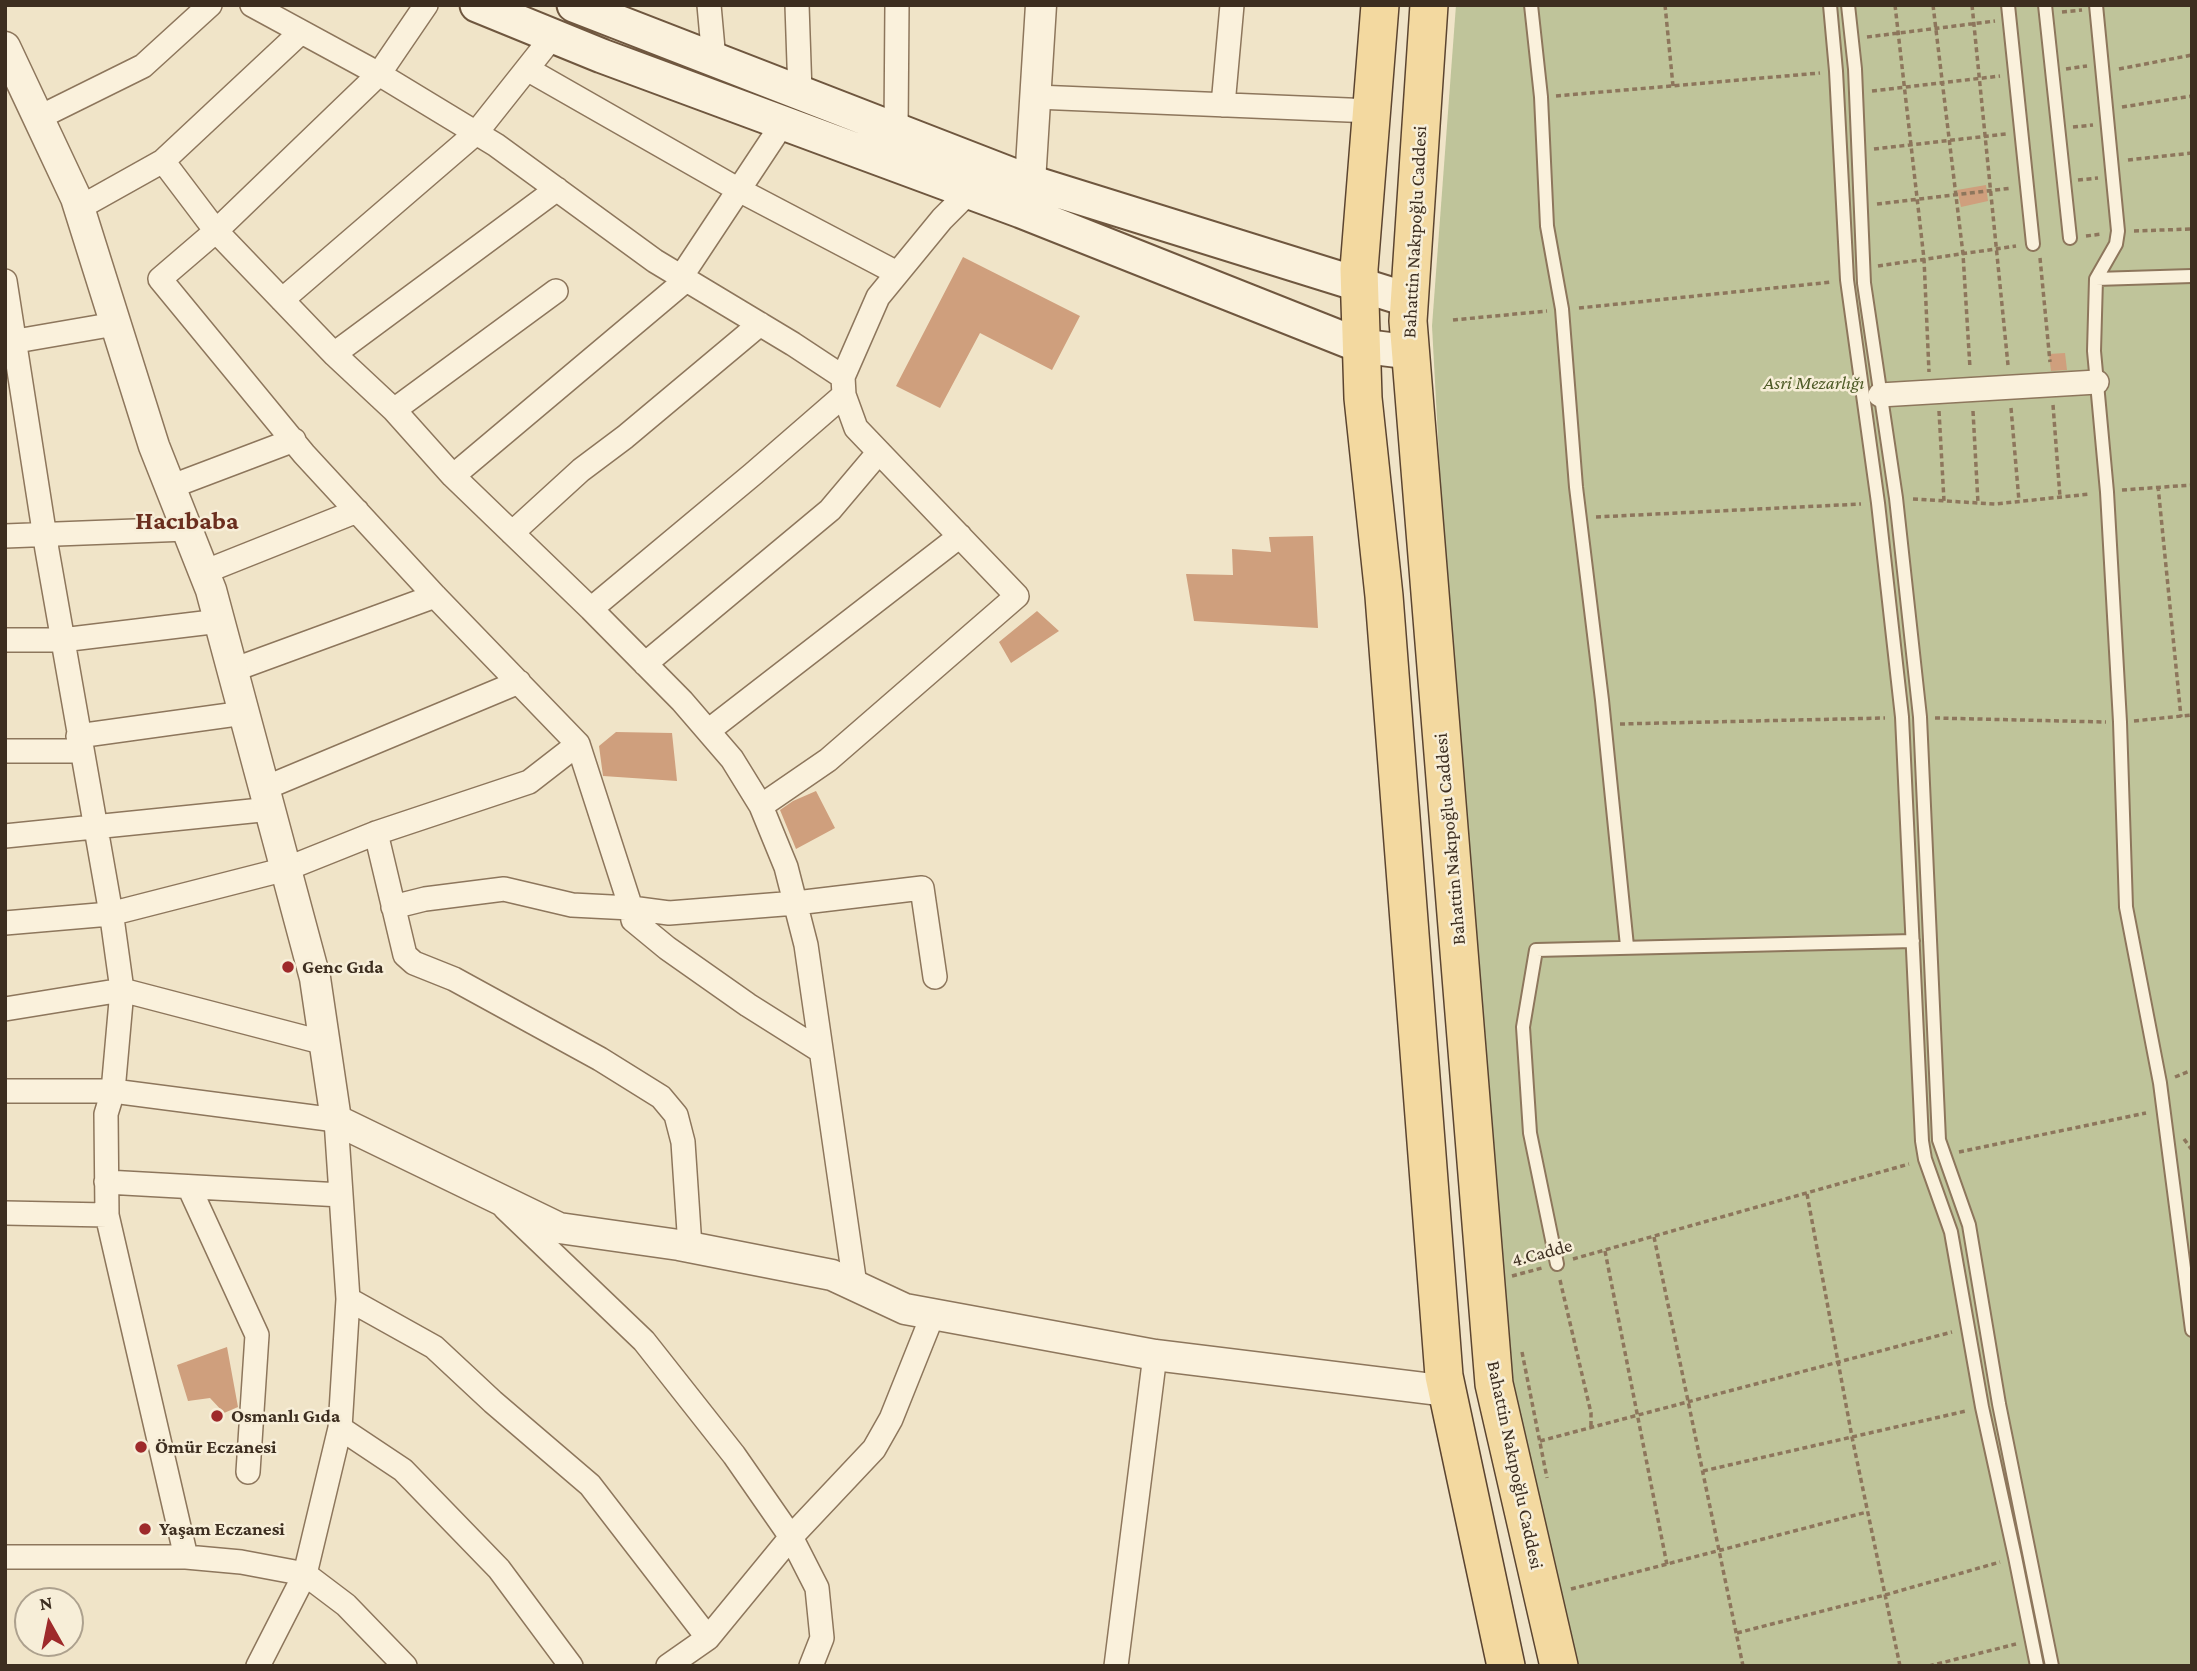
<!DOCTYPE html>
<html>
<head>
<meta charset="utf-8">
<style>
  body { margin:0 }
  #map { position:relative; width:2197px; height:1671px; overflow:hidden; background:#f0e4c8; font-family:"Crimson Pro",serif }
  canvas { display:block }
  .frame { position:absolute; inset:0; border:7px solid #3d2e20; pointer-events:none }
  .north { position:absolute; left:14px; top:1587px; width:70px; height:70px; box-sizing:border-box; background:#f7eed8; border:2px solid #ada18e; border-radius:50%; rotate:351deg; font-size:19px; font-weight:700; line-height:28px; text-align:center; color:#3d2e20 }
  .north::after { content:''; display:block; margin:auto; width:24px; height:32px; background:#9e2a2b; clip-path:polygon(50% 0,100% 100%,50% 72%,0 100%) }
</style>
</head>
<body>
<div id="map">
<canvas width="2197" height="1671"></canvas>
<div class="frame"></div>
<div class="north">N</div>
</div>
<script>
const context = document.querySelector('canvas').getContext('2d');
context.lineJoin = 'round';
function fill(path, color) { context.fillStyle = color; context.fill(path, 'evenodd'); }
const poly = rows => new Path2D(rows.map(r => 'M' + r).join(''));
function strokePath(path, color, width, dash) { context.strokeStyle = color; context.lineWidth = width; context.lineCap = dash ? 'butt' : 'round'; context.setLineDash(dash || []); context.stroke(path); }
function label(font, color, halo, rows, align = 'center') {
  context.font = font + ' "Crimson Pro",serif'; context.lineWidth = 5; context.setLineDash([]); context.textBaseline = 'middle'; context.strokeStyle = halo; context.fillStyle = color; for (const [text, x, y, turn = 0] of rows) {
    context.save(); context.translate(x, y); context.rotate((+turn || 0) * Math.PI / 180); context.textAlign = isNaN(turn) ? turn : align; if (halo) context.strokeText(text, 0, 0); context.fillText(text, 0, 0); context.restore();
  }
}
const cemetery = poly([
  [1456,5,2192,5,2192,1666,1562,1666,1501,1367,1460,848,1432,326]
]);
const building = poly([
  [1986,185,1988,201,1961,207,1957,190],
  [963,257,1080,316,1052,370,980,333,940,408,896,386],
  [2065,353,2067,370,2051,371,2049,354],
  [1313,536,1318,628,1194,621,1186,574,1233,575,1232,549,1271,552,1269,537],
  [1037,611,1059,631,1011,663,999,642],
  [616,732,672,733,677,781,603,776,599,746],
  [816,791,835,828,796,849,780,810,793,801],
  [227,1347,238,1407,224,1413,210,1398,188,1401,177,1365]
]);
const path = poly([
  [1665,5,1673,86],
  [1895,5,1924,259,1929,372],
  [1933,5,1963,254,1970,368],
  [1972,5,2008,365],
  [2062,12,2082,10],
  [1867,37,1995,21],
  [2066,69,2087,66],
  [2119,69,2192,55],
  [1872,91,2000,76],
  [1556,96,1820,73],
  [2122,107,2192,96],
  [2073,127,2093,125],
  [1874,149,2006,134],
  [2128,160,2192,153],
  [2078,180,2098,178],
  [1877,204,2012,188],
  [2134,231,2192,229],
  [2086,236,2102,234],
  [2040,258,2050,362],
  [1878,266,2016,246],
  [1579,308,1832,282],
  [1453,320,1547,311],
  [2053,405,2060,497],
  [2011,408,2019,501],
  [1939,411,1944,501],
  [1973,411,1978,503],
  [2158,486,2181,717],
  [2122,490,2192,485],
  [1913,499,1995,504,2090,494],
  [1596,517,1861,504],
  [1935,718,2106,722],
  [2134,721,2192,715],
  [1620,724,1885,718],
  [2175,1077,2192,1070],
  [2184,1139,2192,1150],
  [1959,1152,2146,1113],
  [1807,1194,1852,1437,1900,1666],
  [1654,1237,1743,1666],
  [1605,1251,1667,1565],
  [1573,1259,1909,1164],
  [1512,1276,1542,1268],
  [1560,1280,1591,1413,1591,1428],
  [1522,1352,1547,1478],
  [1540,1441,1952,1332],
  [1703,1471,1966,1411],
  [1571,1589,1867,1512],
  [1737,1633,1885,1595,2000,1562],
  [1929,1666,2016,1644]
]);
const service = poly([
  [1531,5,1541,97,1547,226,1562,309,1576,487,1602,700,1627,946],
  [1830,5,1836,71,1847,280,1878,503,1902,717,1922,1141,1925,1159,1951,1232,1982,1407,2015,1557,2037,1666],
  [1848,5,1855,69,1864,283,1896,498,1920,717,1939,1140,1969,1225,1999,1404,2052,1666],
  [2008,5,2033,244],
  [2045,5,2070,238],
  [2096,5,2118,231,2116,244,2096,279,2094,351,2107,492,2120,722,2126,907,2160,1083,2192,1330],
  [2096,279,2192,276],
  [1557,1264,1530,1133,1523,1027,1536,950,1913,941]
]);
const minor = poly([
  [252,5,379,74,496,145,655,261,793,344,843,377,844,395,753,474,591,609],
  [426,5,379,74,216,231,334,354,394,410,453,476,591,609,682,701,732,759,761,806,786,867,806,945,855,1285],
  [709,5,714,60],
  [797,5,800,93],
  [527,69,739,190,897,273],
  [1036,97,1372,111],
  [1223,105,1232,5],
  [38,118,143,66,210,5],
  [896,130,897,5],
  [163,161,301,32],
  [79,208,163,161,216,231,160,279,304,454,435,596,578,744,631,908,669,913,796,903,922,888,935,977],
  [681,277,783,123],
  [5,281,47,550,113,925,122,990,113,1091,106,1114,107,1215,186,1557],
  [282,300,476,133,553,36],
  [5,343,115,324],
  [334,354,557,189],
  [843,377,878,297,942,219,969,192],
  [1880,395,2097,382],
  [394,410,556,291],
  [453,476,686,280],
  [170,487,294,440],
  [512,533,581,470,625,437,760,324],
  [5,536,187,529],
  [204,572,357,511],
  [5,640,62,640,220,621],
  [645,664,830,510,879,452],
  [233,670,435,596],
  [708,731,960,536],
  [78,736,244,713],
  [5,751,81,751],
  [265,788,519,682],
  [761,806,828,760,1017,596,856,428,844,395],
  [376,833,405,955,414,963,454,979,600,1059,661,1097,676,1115,683,1142,690,1247],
  [5,836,271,809],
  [393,907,425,899,504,889,572,905,631,908,633,920,667,948,748,1005,821,1051],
  [5,923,110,914,286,869,376,833,529,782,578,744],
  [5,1009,122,990,325,1043],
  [5,1091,113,1091,336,1120,348,1299,340,1428,305,1574,258,1666],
  [106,1182,341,1195],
  [189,1187,257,1335,248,1472],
  [505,1208,644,1341,734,1455,791,1537,817,1588,822,1638,811,1666],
  [5,1213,107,1215],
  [348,1299,434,1347,493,1402,590,1485,708,1638],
  [340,1428,403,1470,499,1569,571,1666],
  [5,1557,186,1557,241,1562,305,1574,346,1605,405,1666],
  [668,1666,708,1638,791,1537,874,1449,891,1419,933,1314],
  [1116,1666,1155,1355]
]);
const tertiary = poly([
  [5,47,76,198,154,446,211,590,315,978,336,1120,559,1228,679,1245,832,1275,905,1309,1155,1355,1448,1391],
  [1030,182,1041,5]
]);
const secondary = poly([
  [477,5,602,56,1021,211,1361,346,1410,352],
  [574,5,1030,182,1409,300]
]);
const primary = poly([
  [1380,5,1359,269,1363,398,1384,596,1444,1376,1506,1666],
  [1429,5,1408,321,1494,1384,1559,1666]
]);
const markers = [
  [288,967,7,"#9e2a2b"],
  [217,1416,7,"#9e2a2b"],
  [141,1447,7,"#9e2a2b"],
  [145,1529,7,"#9e2a2b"]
];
const streetNames = [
  ["Bahattin Nakıpoğlu Caddesi",1415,232,-87],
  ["Bahattin Nakıpoğlu Caddesi",1450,839,-95],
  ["4.Cadde",1542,1253,-15],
  ["Bahattin Nakıpoğlu Caddesi",1515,1465,78]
];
const parkNames = [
  ["Asri Mezarlığı",1814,383]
];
const poiNames = [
  ["Genc Gıda",302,967],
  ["Osmanlı Gıda",231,1416],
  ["Ömür Eczanesi",155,1447],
  ["Yaşam Eczanesi",159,1529]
];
const districtNames = [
  ["Hacıbaba",187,521]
];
fill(cemetery, '#bfc49a');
fill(building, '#cf9f7d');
strokePath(service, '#8d765c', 16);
strokePath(minor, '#8d765c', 26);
strokePath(tertiary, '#8d765c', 33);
strokePath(secondary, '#6f573f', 37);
strokePath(primary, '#5b4430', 40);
strokePath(path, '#8d765c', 3.5, [5, 3.5]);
strokePath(service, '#faf1dc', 12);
strokePath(minor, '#faf1dc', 23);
strokePath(tertiary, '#faf1dc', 30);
strokePath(secondary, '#faf1dc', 33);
strokePath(primary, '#f3d9a0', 37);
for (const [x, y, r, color] of markers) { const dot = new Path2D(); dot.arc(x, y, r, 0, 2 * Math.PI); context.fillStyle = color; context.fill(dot); strokePath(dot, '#f7eed8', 2.5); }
label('19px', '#3d2e20', '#f7eed8', streetNames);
label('italic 19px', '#4d5a26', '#f7eed8', parkNames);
label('bold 19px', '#3d2e20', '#f7eed8', poiNames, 'left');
label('bold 26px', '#6b2e1e', '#f7eed8', districtNames);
</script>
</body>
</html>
